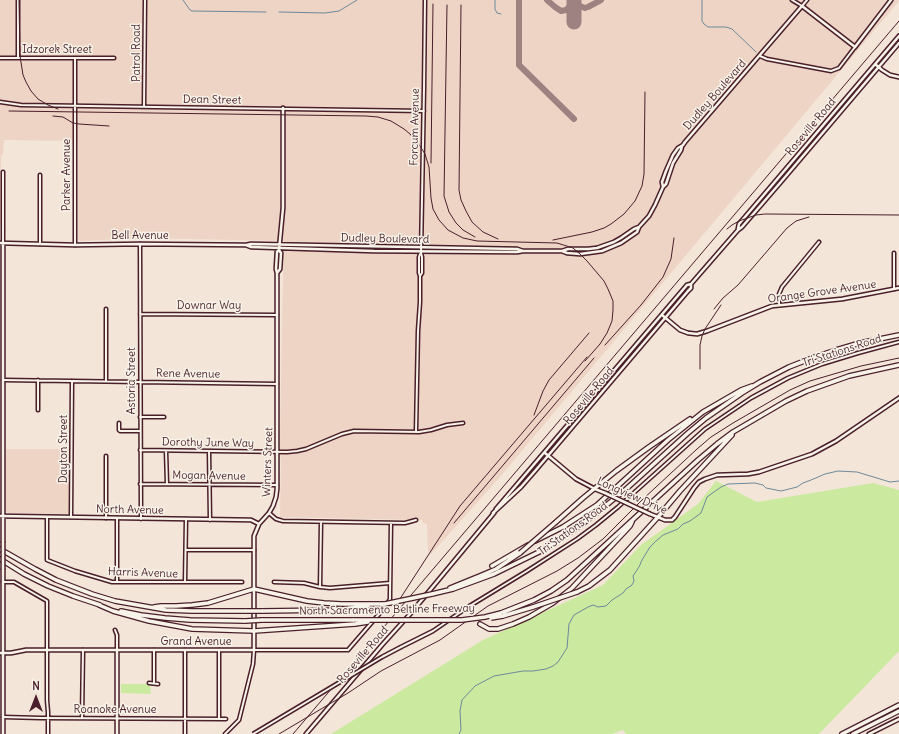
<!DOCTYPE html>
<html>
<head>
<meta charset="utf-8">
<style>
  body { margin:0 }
  #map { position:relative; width:899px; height:734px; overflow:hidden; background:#f3e5d8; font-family:Delius,sans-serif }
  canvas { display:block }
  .north { position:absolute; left:16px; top:678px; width:40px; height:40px; -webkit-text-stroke:3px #f7f3e8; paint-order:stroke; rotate:0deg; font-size:11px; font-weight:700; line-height:16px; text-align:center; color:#4a1f2b }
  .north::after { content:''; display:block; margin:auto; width:14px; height:18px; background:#4a1f2b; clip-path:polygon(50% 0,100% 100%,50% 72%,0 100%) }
</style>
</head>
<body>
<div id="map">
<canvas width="899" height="734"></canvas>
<div class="north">N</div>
</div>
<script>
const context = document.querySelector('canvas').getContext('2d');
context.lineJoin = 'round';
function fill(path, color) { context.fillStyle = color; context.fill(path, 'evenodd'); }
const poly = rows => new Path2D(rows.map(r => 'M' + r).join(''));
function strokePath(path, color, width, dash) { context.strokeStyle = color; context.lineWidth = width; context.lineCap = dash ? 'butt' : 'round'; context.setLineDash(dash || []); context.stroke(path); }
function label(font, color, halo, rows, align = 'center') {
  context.font = font + ' Delius,sans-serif'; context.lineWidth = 3; context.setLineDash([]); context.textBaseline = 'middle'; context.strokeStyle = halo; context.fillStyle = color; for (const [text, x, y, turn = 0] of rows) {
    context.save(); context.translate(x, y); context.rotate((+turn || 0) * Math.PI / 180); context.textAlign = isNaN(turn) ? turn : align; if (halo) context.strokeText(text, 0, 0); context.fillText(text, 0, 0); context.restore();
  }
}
const built = poly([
  [0,0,899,0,899,1,500,477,431,554,428,551,427,524,423,523,422,520,280,517,281,464,280,447,282,316,284,241,140,238,80,241,78,239,78,141,4,140,3,154,1,156,1,226,0,226],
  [4,449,70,449,69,514,8,513,5,511,4,510]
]);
const green = poly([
  [716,481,757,502,873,483,899,490,899,651,819,734,626,734,623,730,612,734,331,734,483,640,603,585,641,545,698,504],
  [121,684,150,684,151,694,121,693]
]);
const stream = poly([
  [183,0,190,10,192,11,266,12],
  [495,0,495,9,497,13,501,14],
  [702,0,702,21,704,24,708,27,726,27,732,29,756,52],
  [279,12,325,13,339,11,357,0],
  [459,734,461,730,460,711,462,700,475,686,494,676,523,671,533,671,546,669,553,666,558,662,567,648,569,624,574,615,588,607,593,605,598,607,606,606,612,600,623,593,626,589,632,585,634,581,633,576,639,567,642,560,650,547,656,541,663,535,678,529,683,524,690,521,701,513,707,497,721,487,728,484,755,483,763,485,766,488,781,491,797,487,803,483,811,480,825,474,838,471,857,472,890,482,899,481]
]);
const taxiway = poly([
  [519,0,519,65,574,119],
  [547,0,555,7,561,11,566,10,574,2],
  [574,0,580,6,585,8,588,7,601,0]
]);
const runway = poly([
  [574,22,574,0]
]);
const street = poly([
  [792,0,802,6,807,0],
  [760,56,767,59,831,71,839,68,855,47],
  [0,58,114,58],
  [18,58,18,0],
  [0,102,21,105,424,111],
  [144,107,145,0],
  [3,172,3,243],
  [40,244,40,175],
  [140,244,141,519],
  [75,245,75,58],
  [420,254,419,257,419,273,420,276],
  [894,289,894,253],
  [779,305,779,294,782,287,819,242],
  [140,314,277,315],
  [3,380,277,384],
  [106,381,106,309],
  [38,410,38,380],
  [140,417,164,417],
  [119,423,119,430,120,431,140,431],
  [416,431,418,331,420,302,420,276,422,273,422,257,421,253,424,89,425,0],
  [140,450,287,452,297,451,306,449,342,434,354,431,419,432,431,430,447,425,463,423],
  [166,451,167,484],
  [209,451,210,520],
  [106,456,106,518],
  [140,484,277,485],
  [269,513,276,519,283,521,405,523,416,520],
  [47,517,47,560,75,571,112,582,242,582],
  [71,517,72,381],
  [186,550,254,550],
  [3,582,14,582,47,601,47,700,48,712,48,734],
  [117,582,117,518],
  [185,582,186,519],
  [274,582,304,583,320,587,330,588,390,583],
  [320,587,321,522],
  [115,630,117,635,117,650],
  [401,647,433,631,468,607,527,571,577,539,596,525,618,507,705,429,751,398,788,378,822,364,858,353,899,342],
  [149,683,158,684],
  [154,683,154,650],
  [3,717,41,718,226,719],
  [82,718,83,650],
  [219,719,219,650],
  [185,734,185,650],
  [225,734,239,720,253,664,254,650,348,650,386,606,390,599,390,594,391,523]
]);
const secondary = poly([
  [875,64,882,70,890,75,899,77],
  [663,187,662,182,666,171,673,155,678,148,683,145,685,142,802,6,855,47,891,0],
  [738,229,739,224,899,36],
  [0,243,75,245,140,244,246,245,251,247,374,251,517,252,523,251,562,251,568,249,588,249,597,248,614,242,621,238,634,229,639,227],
  [3,243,3,541],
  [246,245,251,244,517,249,523,251],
  [562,251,567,253,580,254,602,251,621,243,637,232,639,227,649,216,655,205,663,187,666,184,673,163,681,150,682,146],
  [277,273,280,269,281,253,279,250,283,208,283,108],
  [662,315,680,330,688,333,697,334,707,331,772,306,842,299,899,288],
  [545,453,576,479,595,489,605,493],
  [496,509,687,285,691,284],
  [493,513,521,487,535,471,688,291,691,288,691,284,738,230,742,227,780,183,899,43],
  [650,514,665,520,672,520,675,517,694,488,699,482,705,479,717,475,748,474,759,472,812,454,836,441,899,398],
  [0,516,251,520,259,524],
  [0,653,11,653,26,650,254,650,254,536,259,524,269,513,273,506,276,497,277,489,277,273,276,269,277,252,279,250],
  [3,734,3,570],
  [117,734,117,650],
  [306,734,382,645,411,613,494,513],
  [869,734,899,719]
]);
const highway = poly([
  [703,412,741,390,752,386],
  [556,522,583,498,616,471,649,447,690,419],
  [535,541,563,527,597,505,668,440,703,412],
  [0,549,35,569,56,580,92,594,115,601,166,610,192,611,246,611],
  [0,559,24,574,48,586,73,596,100,605],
  [492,566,528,545],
  [450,588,482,575,496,569,520,553],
  [577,592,589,586,610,570,658,517,680,491,732,435],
  [432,594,453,589,494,574,541,551,568,534,593,516,625,490,688,433,706,418,742,393,760,382,789,367,812,358,836,350,860,343,899,335],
  [99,605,113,611,149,621,192,629,254,631,355,624],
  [154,607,161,606,176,606,192,605,208,603,254,589,307,601,324,603,341,604,385,604],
  [121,611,141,615,165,618,190,620,245,621],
  [262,611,334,610,368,606],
  [501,613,534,600,551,591,567,580,698,460,717,444,733,432,786,401,807,391,849,376,899,365],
  [503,616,533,607],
  [262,620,354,620],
  [480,624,489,629,498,629,513,624,529,617,553,603,572,588,585,574,630,526,632,522],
  [842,734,899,705],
  [853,734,899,711]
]);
const tram = poly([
  [279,734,348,693,381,671,440,640,488,606,557,571,578,558,603,539,642,500,697,449,711,437,733,423,790,390,810,381,861,366,899,358]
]);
const rail = poly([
  [19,0,20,56,23,75,26,82,31,91,38,99,48,105,58,109],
  [447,5,444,196,449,212,456,223,463,230,475,237],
  [461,5,459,190,461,200,466,211,472,222,483,232,498,239],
  [9,111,366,116,378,117,391,121,404,129,410,134,420,146,425,154,429,167,431,198,433,209,439,220,448,230,463,238,477,241,557,243,573,248,580,254,587,261,604,281,608,289,613,301,613,310,612,321,607,333,600,344,585,361],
  [53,116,63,117,73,123,79,124,109,126],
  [431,163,433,4],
  [727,229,732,225,739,221,756,215,765,214,899,215],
  [553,240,592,232,604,228,611,224,624,214,635,201,642,186,644,174,645,92],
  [714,309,723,298,738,285,787,228,796,221,809,217],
  [605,345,641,305,663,277,671,259,674,238],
  [700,369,700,345,702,336,705,329,721,305],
  [534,415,543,391,549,380,589,333],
  [454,523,594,358],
  [396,605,460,506,587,357],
  [293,734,899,21]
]);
const streetBridge = poly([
  [253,734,382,657,401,647]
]);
const secondaryBridge = poly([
  [605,493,650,514],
  [3,541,3,570]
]);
const highwayBridge = poly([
  [520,553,556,522],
  [385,604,432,594],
  [533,607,577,592],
  [246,611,262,611],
  [491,618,503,616],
  [354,620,462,620,485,617,501,613],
  [245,621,262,620],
  [355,624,368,622]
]);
const streetNames = [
  ["Idzorek Street",57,50],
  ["Patrol Road",137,53,-90],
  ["Dudley Boulevard",715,95,-49],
  ["Dean Street",212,100,1],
  ["Forcum Avenue",415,127,-89],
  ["Roseville Road",811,127,-50],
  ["Parker Avenue",67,175,-90],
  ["Bell Avenue",140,236],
  ["Dudley Boulevard",385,239,1],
  ["Orange Grove Avenue",822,292,-8],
  ["Downar Way",209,306],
  ["Tri Stations Road",842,351,-18],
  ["Rene Avenue",188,374,1],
  ["Astoria Street",132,381,-90],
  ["Roseville Road",589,396,-50],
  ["Dorothy June Way",208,443,1],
  ["Dayton Street",64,449,-90],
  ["Winters Street",268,462,-88],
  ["Mogan Avenue",209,476,1],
  ["Longview Drive",632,496,24],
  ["North Avenue",130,510,1],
  ["Tri Stations Road",573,529,-36],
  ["Harris Avenue",143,573,2],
  ["North Sacramento Beltline Freeway",387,610,-1],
  ["Grand Avenue",196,642],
  ["Roseville Road",363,655,-49],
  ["Roanoke Avenue",115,710]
];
fill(built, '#eed4c5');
fill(green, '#cce9a0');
strokePath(stream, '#6d899b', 1);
strokePath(taxiway, '#9e8282', 6);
strokePath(runway, '#9e8282', 15);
strokePath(street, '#4a1f2b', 5);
strokePath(secondary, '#4a1f2b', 5.5);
strokePath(highway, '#4a1f2b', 6);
strokePath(street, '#f7f3e8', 2);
strokePath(secondary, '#f7f3e8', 2.5);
strokePath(highway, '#f7f3e8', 3.5);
strokePath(tram, '#4a1f2b', 1);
strokePath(rail, '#4a1f2b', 1);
strokePath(streetBridge, '#4a1f2b', 5, []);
strokePath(secondaryBridge, '#4a1f2b', 5.5, []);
strokePath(highwayBridge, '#4a1f2b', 6, []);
strokePath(streetBridge, '#f7f3e8', 2);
strokePath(secondaryBridge, '#f7f3e8', 2.5);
strokePath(highwayBridge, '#f7f3e8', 3.5);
label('11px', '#4a1f2b', '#f7f3e8', streetNames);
</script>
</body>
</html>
